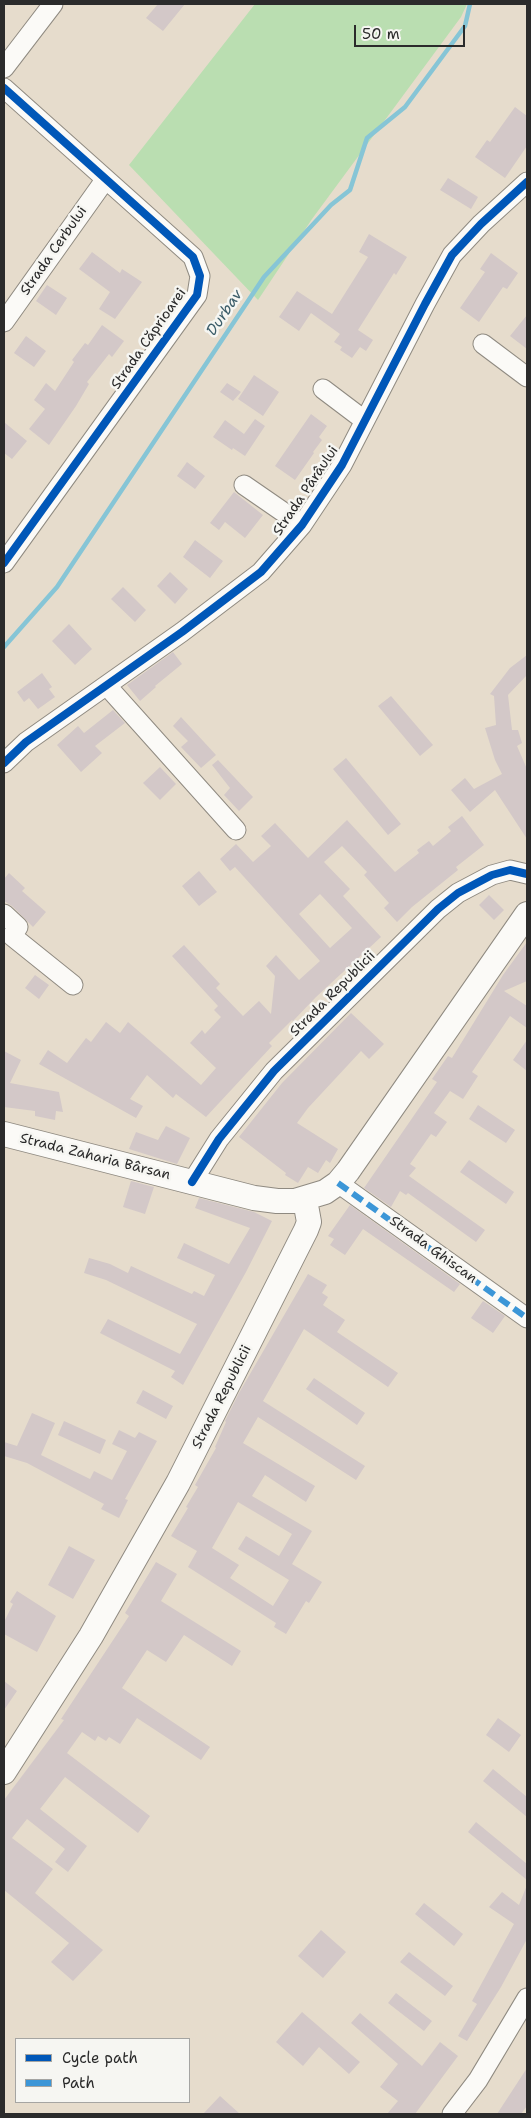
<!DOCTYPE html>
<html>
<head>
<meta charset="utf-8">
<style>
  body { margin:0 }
  #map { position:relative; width:531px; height:2118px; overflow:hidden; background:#e6dccc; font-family:"Shantell Sans",sans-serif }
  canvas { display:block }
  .frame { position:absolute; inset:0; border:5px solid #2b2b2b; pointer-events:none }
  .legend { position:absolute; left:15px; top:2038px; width:175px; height:65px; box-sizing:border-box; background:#f6f6f2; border:1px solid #a5a5a2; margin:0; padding:6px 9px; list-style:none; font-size:15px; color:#2b2b2b }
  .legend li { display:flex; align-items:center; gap:10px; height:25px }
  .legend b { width:25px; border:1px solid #a5a5a2 }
  .scale { position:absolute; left:354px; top:25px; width:111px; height:22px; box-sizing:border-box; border:2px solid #2b2b2b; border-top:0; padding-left:6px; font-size:15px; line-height:18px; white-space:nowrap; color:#2b2b2b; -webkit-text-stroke:4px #f6f6f2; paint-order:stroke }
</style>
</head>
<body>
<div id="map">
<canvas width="531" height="2118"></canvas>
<div class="frame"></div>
<ul class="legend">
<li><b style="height:6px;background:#0057b8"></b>Cycle path</li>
<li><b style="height:6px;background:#3c96d7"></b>Path</li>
</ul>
<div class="scale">50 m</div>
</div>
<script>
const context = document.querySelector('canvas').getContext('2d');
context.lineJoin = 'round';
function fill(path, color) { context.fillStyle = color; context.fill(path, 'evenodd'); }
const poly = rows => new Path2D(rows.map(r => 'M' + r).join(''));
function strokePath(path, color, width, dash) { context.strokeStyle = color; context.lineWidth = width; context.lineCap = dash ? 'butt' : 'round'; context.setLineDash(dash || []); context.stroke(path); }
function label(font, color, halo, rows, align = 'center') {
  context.font = font + ' "Shantell Sans",sans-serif'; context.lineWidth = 5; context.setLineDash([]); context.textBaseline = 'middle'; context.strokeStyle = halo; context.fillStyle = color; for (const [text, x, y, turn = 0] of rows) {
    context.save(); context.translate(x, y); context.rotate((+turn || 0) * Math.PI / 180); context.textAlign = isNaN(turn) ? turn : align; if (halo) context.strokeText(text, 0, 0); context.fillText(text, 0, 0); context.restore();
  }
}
const green = poly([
  [255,4,467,4,461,17,312,219,258,300,129,165]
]);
const stream = poly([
  [4,647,57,587,264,277,331,205,350,190,367,138,405,107,465,26,470,4]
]);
const building = poly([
  [158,4,185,4,163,31,146,18],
  [515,107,527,116,527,146,505,178,475,157,487,140,490,142],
  [448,178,478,197,471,209,440,190],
  [369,234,407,257,396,275,394,273,358,330,373,340,366,351,360,347,352,358,340,350,342,347,334,342,340,334,311,313,299,331,279,317,297,291,332,314,368,257,359,252],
  [92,252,120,273,122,269,142,282,115,319,99,309,110,292,79,269],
  [491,253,518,273,507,289,503,287,479,322,460,308,485,272,480,269],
  [47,285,67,298,56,315,36,301],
  [527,315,527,349,510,336],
  [102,325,124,341,112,357,109,354,87,382,89,384,76,406,49,445,29,429,45,409,34,400,46,383,55,391,74,362,72,360,85,343,88,345],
  [26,336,46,351,34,367,14,353],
  [254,375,279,392,263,416,238,399],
  [227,383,241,392,233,401,220,392],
  [311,414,327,426,319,437,322,440,313,452,314,453,295,480,275,466],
  [255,419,265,426,245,456,233,448,232,450,213,437,225,420,244,434],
  [4,422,27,441,12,459,4,453],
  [187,462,205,476,195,489,177,476],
  [234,492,263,515,245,538,225,522,219,530,210,523],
  [195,540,223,561,210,578,183,557],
  [170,572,188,589,175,604,157,586],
  [123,587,146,610,135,622,111,599],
  [69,624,92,649,75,665,52,641],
  [173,652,182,664,155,686,156,687,140,701,127,685],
  [527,655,527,675,508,695,512,730,518,730,522,743,517,746,527,769,527,839,495,790,470,812,451,790,465,778,474,789,502,774,495,760,485,728,496,725,494,696,490,694,510,668],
  [42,673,52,687,49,689,55,697,38,709,29,698,24,702,17,692],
  [391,696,433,745,420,756,378,706],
  [113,710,125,723,95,746,102,753,81,772,57,745,78,726,84,733],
  [181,717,216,755,201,768,181,747,188,741,173,726],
  [346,758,401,824,388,835,333,769],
  [218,760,253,797,239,811,224,795,230,788,212,765],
  [160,767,176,784,160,800,143,783],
  [462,816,484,845,456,867,458,870,412,907,397,922,384,908,389,903,364,875,367,872,342,846,324,862,350,889,343,896,381,937,316,997,293,1021,292,1020,269,1043,272,1046,206,1117,176,1094,173,1098,147,1075,130,1099,143,1106,136,1118,39,1064,48,1050,67,1063,86,1038,91,1042,106,1022,120,1033,128,1022,201,1085,216,1068,190,1043,202,1030,205,1034,221,1017,214,1010,218,1006,172,956,184,945,220,984,216,988,243,1016,259,1001,271,1014,275,976,266,966,276,955,299,980,320,961,235,867,230,871,220,859,236,844,253,862,271,846,261,836,275,823,308,858,347,820,395,872,419,853,417,850,429,841,433,846,451,831,448,827],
  [320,894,352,928,330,948,299,914],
  [199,871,217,892,199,906,182,886],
  [9,873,25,888,22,891,46,912,33,927,12,906,4,901,4,879],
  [489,895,504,910,494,920,479,905],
  [527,942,527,981,504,991,527,1006,527,1028,510,1016,472,1072,478,1076,463,1099,450,1091,434,1113,447,1122,436,1137,431,1134,410,1164,416,1168,409,1176,485,1230,476,1242,408,1193,406,1195,400,1191,391,1207,364,1188,437,1082,432,1079,448,1056,452,1058,503,975],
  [35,975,49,985,39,999,25,988],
  [351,1013,384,1044,369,1059,361,1051,308,1108,297,1123,338,1149,330,1163,326,1160,318,1173,308,1167,298,1183,285,1175,286,1173,239,1137,282,1083],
  [527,1040,527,1071,513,1060],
  [4,1051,21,1060,10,1083,59,1092,63,1112,56,1111,55,1120,35,1116,35,1111,4,1107],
  [478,1105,515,1130,506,1143,469,1119],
  [166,1126,190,1138,177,1164,129,1149,136,1132,158,1140],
  [469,1160,514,1192,506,1204,460,1172],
  [131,1181,154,1187,145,1214,123,1207],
  [199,1198,254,1212,272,1221,246,1272,183,1385,171,1377,175,1371,100,1333,108,1319,180,1354,197,1324,106,1280,84,1273,89,1258,110,1264,128,1273,131,1266,192,1294,194,1291,204,1296,215,1275,177,1258,184,1243,229,1264,250,1228,195,1208],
  [350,1205,460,1284,454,1292,363,1229,345,1255,330,1245,334,1239,328,1236],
  [308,1274,327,1285,322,1293,328,1297,323,1305,345,1320,337,1332,398,1373,388,1387,304,1329,263,1401,365,1466,356,1480,258,1417,243,1443,315,1486,306,1502,265,1475,252,1496,312,1531,292,1564,322,1582,309,1603,306,1601,286,1634,274,1627,276,1623,188,1567,197,1551,171,1536,188,1508,186,1507,198,1487,195,1485,216,1448,215,1447,226,1422,225,1421,239,1393],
  [238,1502,292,1534,279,1556,246,1536,238,1549,289,1580,273,1606,230,1578,239,1565,212,1548],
  [483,1301,505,1316,493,1333,471,1318],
  [314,1378,365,1413,357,1425,306,1389],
  [143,1390,173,1406,166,1419,136,1403],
  [32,1413,55,1423,41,1455,90,1479,94,1471,112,1480,127,1451,112,1444,119,1430,135,1438,139,1432,157,1441,125,1499,128,1500,119,1518,101,1509,104,1504,27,1463,4,1456,4,1442,17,1446],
  [64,1421,106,1440,100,1454,58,1435],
  [69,1546,95,1560,73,1599,48,1585],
  [156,1562,177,1574,161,1601,241,1651,232,1666,184,1635,166,1662,147,1650,122,1688,210,1747,201,1760,137,1718,120,1744,109,1737,106,1741,98,1736,95,1741,82,1732,67,1753,150,1816,138,1833,65,1777,40,1809,87,1846,68,1872,55,1862,65,1849,27,1819,12,1838,53,1869,35,1893,103,1950,73,1981,51,1962,69,1943,4,1890,4,1800,64,1720,61,1719,129,1616,125,1613],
  [17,1591,56,1616,37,1652,4,1634,4,1622,13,1604,10,1602],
  [4,1681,17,1691,4,1710],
  [498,1718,521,1735,509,1752,486,1735],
  [493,1769,527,1797,527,1817,483,1781],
  [476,1822,527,1864,527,1880,468,1832],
  [527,1885,527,1939,501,1987,467,2041,458,2036,477,2004,472,2001,514,1924,489,1907,502,1892,519,1905],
  [424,1903,463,1934,454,1946,415,1914],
  [321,1930,346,1952,323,1978,298,1956],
  [409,1952,453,1986,445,1996,400,1962],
  [396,1993,432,2021,424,2031,388,2003],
  [302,2012,360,2062,349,2074,319,2047,303,2066,276,2042],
  [360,2013,422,2066,440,2042,458,2056,415,2114,387,2114,398,2101,380,2087,398,2064,351,2023],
  [527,2068,527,2106,521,2114,497,2114],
  [220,2096,240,2114,203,2114]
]);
const minor = poly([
  [4,68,53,4],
  [4,88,193,257,200,276,197,295,4,563],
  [4,322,105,180],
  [483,344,527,377],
  [323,389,364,420],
  [244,485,302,525],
  [107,686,236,830],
  [4,763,26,742,182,632,261,572,302,525,342,465,425,304,452,255,481,224,527,182],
  [4,914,18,927,12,936,73,985],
  [192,1182,219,1139,274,1071,438,909,458,893,492,875,510,870,527,874],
  [338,1183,527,1318],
  [452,2114,478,2080,527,1998]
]);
const major = poly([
  [4,1134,254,1198,277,1201,295,1201,325,1192,338,1183,348,1171,527,914],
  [4,1772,91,1636,178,1483,306,1230,309,1222,305,1200]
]);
const quiet = poly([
  [338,1183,527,1318]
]);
const cycleway = poly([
  [4,88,193,257,200,276,197,295,4,563],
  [4,763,26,742,182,632,261,572,302,525,342,465,425,304,452,255,481,224,527,182],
  [192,1182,219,1139,274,1071,438,909,458,893,492,875,510,870,527,874]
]);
const streetNames = [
  ["Strada Cerbului",54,251,-55],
  ["Strada Căprioarei",149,339,-55],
  ["Strada Pârâului",306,491,-56],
  ["Strada Republicii",333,994,-45],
  ["Strada Zaharia Bârsan",95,1157,14],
  ["Strada Ghiscan",433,1250,36],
  ["Strada Republicii",222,1397,-63]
];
const waterNames = [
  ["Durbav",225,313,-56]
];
fill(green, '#badeb1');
strokePath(stream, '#86c5d6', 4.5);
fill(building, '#d3c8c8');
strokePath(minor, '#8f8a81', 21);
strokePath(major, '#8f8a81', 26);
strokePath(minor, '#fbfaf7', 19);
strokePath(major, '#fbfaf7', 24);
strokePath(quiet, '#3c96d7', 6, [12, 6]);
strokePath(cycleway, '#0057b8', 8);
label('14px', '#2b2b2b', '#f6f6f2', streetNames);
label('italic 15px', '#3c5d69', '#f6f6f2', waterNames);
</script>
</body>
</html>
